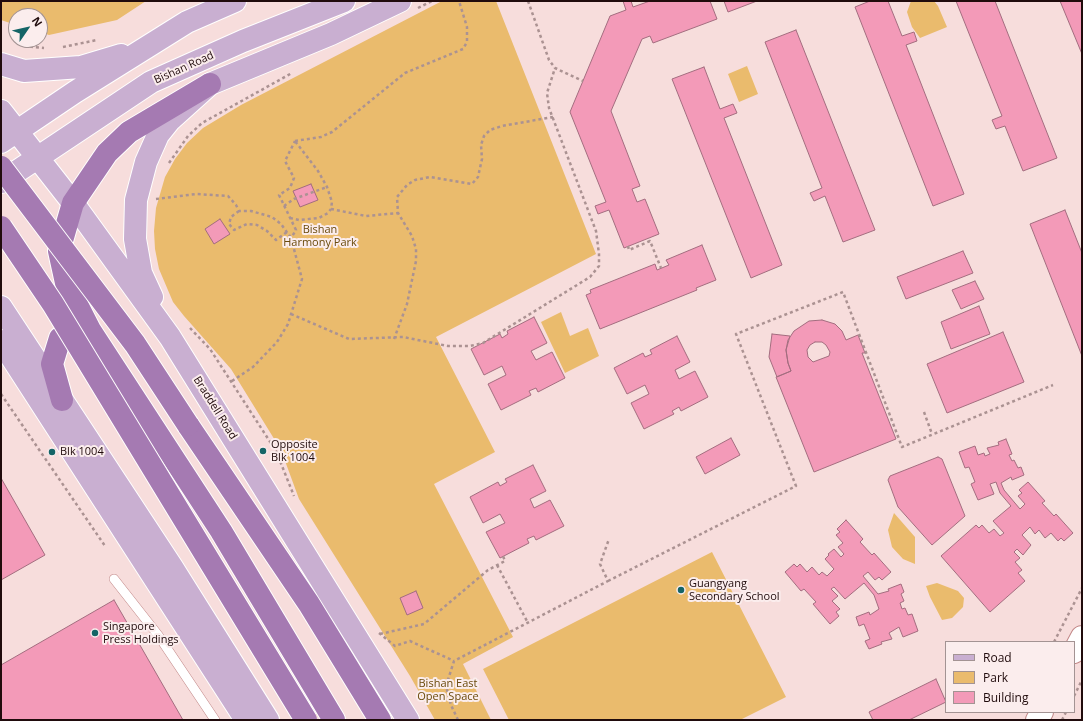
<!DOCTYPE html>
<html>
<head>
<meta charset="utf-8">
<style>
  body { margin:0 }
  #map { position:relative; width:1083px; height:721px; overflow:hidden; background:#f7dddc; font-family:"Open Sans",sans-serif }
  canvas { display:block }
  .frame { position:absolute; inset:0; border:2px solid #200b0c; pointer-events:none }
  .legend { position:absolute; left:945px; top:641px; width:130px; height:72px; box-sizing:border-box; background:#fbeded; border:1px solid #a39393; margin:0; padding:5px 7px; list-style:none; font-size:12px; color:#200b0c }
  .legend li { display:flex; align-items:center; gap:8px; height:20px }
  .legend b { width:20px; border:1px solid #a39393 }
  .north { position:absolute; left:8px; top:8px; width:40px; height:40px; box-sizing:border-box; background:#fbeded; border:1px solid #a39393; border-radius:50%; rotate:56deg; font-size:11px; font-weight:700; line-height:16px; text-align:center; color:#200b0c }
  .north::after { content:''; display:block; margin:auto; width:14px; height:18px; background:#146466; clip-path:polygon(50% 0,100% 100%,50% 72%,0 100%) }
</style>
</head>
<body>
<div id="map">
<canvas width="1083" height="721"></canvas>
<div class="frame"></div>
<ul class="legend">
<li><b style="height:5px;background:#c9afd1"></b>Road</li>
<li><b style="height:11px;background:#eabb6d"></b>Park</li>
<li><b style="height:11px;background:#f39ab8"></b>Building</li>
</ul>
<div class="north">N</div>
</div>
<script>
const context = document.querySelector('canvas').getContext('2d');
context.lineJoin = 'round';
function fill(path, color) { context.fillStyle = color; context.fill(path, 'evenodd'); }
const poly = rows => new Path2D(rows.map(r => 'M' + r).join(''));
function strokePath(path, color, width, dash) { context.strokeStyle = color; context.lineWidth = width; context.lineCap = dash ? 'butt' : 'round'; context.setLineDash(dash || []); context.stroke(path); }
function label(font, color, halo, rows, align = 'center') {
  context.font = font + ' "Open Sans",sans-serif'; context.lineWidth = 4; context.setLineDash([]); context.textBaseline = 'middle'; context.strokeStyle = halo; context.fillStyle = color; for (const [text, x, y, turn = 0] of rows) {
    context.save(); context.translate(x, y); context.rotate((+turn || 0) * Math.PI / 180); context.textAlign = isNaN(turn) ? turn : align; if (halo) context.strokeText(text, 0, 0); context.fillText(text, 0, 0); context.restore();
  }
}
const green = poly([
  [1,1,146,1,117,20,49,35,40,32,40,16,16,16,16,25,1,20],
  [442,1,496,1,596,254,436,337,495,452,434,484,513,637,463,664,491,720,435,720,410,676,299,499,281,450,231,369,184,316,173,302,159,269,155,249,154,231,156,208,165,177,175,159,187,143,203,128,241,105],
  [911,1,934,1,938,6,947,27,920,38,912,27,907,12],
  [747,66,758,94,739,102,728,74],
  [561,312,570,336,588,328,599,356,565,373,541,322],
  [894,513,915,537,915,564,903,559,892,547,888,530],
  [712,552,786,697,740,720,509,720,483,669],
  [937,583,958,591,964,598,963,607,952,618,942,620,930,597,926,586]
]);
const building = poly([
  [623,1,631,1,633,7,650,1,710,1,717,19,653,43,650,36,642,39,611,111,640,186,632,189,637,202,645,199,659,234,624,248,609,210,598,214,595,206,606,202,570,112,610,16,626,10,623,1],
  [724,1,757,1,728,12,724,1],
  [870,1,888,1,902,36,914,32,917,41,906,45,964,194,933,206,855,7,870,1],
  [956,1,995,1,1057,158,1023,171,1005,126,996,129,992,120,1002,116,956,1],
  [1060,1,1082,1,1082,54,1060,1],
  [796,30,875,230,843,242,825,196,814,201,810,193,822,188,765,42,796,30],
  [704,67,720,109,733,104,737,113,724,118,782,265,751,278,672,79,704,67],
  [311,184,318,200,300,207,293,191,311,184],
  [1065,210,1082,253,1082,356,1030,224,1065,210],
  [220,219,230,234,214,244,205,229,220,219],
  [702,245,716,280,696,288,697,290,600,329,586,295,591,293,590,290,655,264,657,270,669,265,666,260,702,245],
  [963,251,973,273,906,299,897,277,963,251],
  [975,281,984,299,961,309,952,290,975,281],
  [979,306,990,334,951,349,941,322,979,306],
  [534,317,547,343,531,351,536,360,552,352,565,378,538,392,536,388,529,391,531,395,501,410,488,384,506,375,502,366,484,375,471,349,500,334,502,338,508,334,507,331,534,317],
  [822,320,835,324,842,331,846,340,858,335,865,353,862,353,896,439,814,472,776,377,791,371,788,363,786,350,788,340,794,331,809,321,822,320],
  [815,342,822,342,826,345,830,352,829,356,813,362,808,357,807,350,810,345,815,342],
  [1003,332,1024,382,947,413,927,364,1003,332],
  [772,334,790,336,786,350,788,363,791,371,777,377,769,357,772,334],
  [677,336,690,362,675,370,679,379,695,371,708,397,681,411,679,407,672,411,674,414,644,429,631,403,649,394,645,385,627,394,614,368,643,353,645,357,652,354,650,350,677,336],
  [731,438,740,455,705,474,696,457,731,438],
  [1006,439,1012,454,1009,455,1012,461,1014,460,1018,468,1021,467,1024,475,1012,480,1011,477,1001,483,1004,490,1020,509,1025,504,1018,496,1022,493,1019,490,1028,482,1045,501,1042,503,1054,516,1056,514,1073,533,1064,541,1061,538,1058,541,1051,533,1045,538,1039,530,1035,534,1030,527,1022,535,1031,545,1023,555,1017,549,1014,552,1020,558,1015,562,1022,570,1018,573,1025,581,990,612,941,556,976,525,979,528,982,525,989,533,994,529,1000,536,1004,533,993,521,1011,506,1000,493,996,482,990,484,994,494,978,500,971,484,975,482,969,467,965,468,959,452,975,446,978,455,984,453,985,456,990,454,987,448,999,445,998,442,1006,439],
  [938,457,942,459,965,516,932,545,898,507,888,480,890,476,938,457],
  [533,465,546,491,530,499,534,508,550,500,564,526,536,540,534,536,527,539,529,543,500,558,486,532,505,523,500,514,483,523,470,497,498,482,500,486,507,482,505,479,533,465],
  [1,478,45,555,1,580,1,478],
  [846,520,863,539,860,542,872,555,874,553,891,572,882,580,879,577,875,580,868,572,863,576,878,594,889,591,888,589,901,584,904,592,901,594,904,601,900,603,902,609,905,608,908,615,912,614,918,631,903,637,899,627,889,633,892,639,881,642,882,644,869,649,865,641,870,639,864,624,859,626,856,617,869,612,870,615,879,609,874,595,864,583,845,599,834,587,831,589,838,596,832,601,840,609,836,612,839,616,830,624,813,604,816,602,804,589,801,591,785,572,794,564,797,567,800,564,807,572,812,567,819,575,822,572,827,576,834,569,825,559,829,555,828,554,834,549,841,557,844,554,838,547,843,543,836,535,840,532,837,529,846,520],
  [416,591,423,608,407,615,400,598,416,591],
  [114,600,183,720,1,720,1,665,114,600],
  [936,679,946,702,909,720,873,720,869,712,936,679]
]);
const path = poly([
  [528,1,549,60,555,68,583,81],
  [418,8,432,1],
  [24,46,44,48],
  [63,47,97,40],
  [295,141,321,137,332,132,405,73,463,49,467,42,467,27,459,1],
  [169,163,188,136,202,123,292,73],
  [156,199,196,194,228,196,236,205,239,211,251,211,272,217,281,224,291,238],
  [284,206,294,199,327,187],
  [331,209,366,216,398,213],
  [239,211,231,217,229,224,234,230,247,224,257,225,267,231,276,240,287,232],
  [290,218,299,220,319,218,328,213,331,209,332,202,327,187,318,171,295,141],
  [628,246,629,250,650,241,661,268],
  [291,314,349,339,403,337,448,346,470,346,483,343,590,277,599,266,599,254,596,231,549,108,547,93,555,68],
  [190,328,210,349,276,451,294,496],
  [394,339,407,304,416,261,416,249,412,236,398,213,397,197,407,185,415,180,430,177,472,184,478,177,482,159,481,145,484,136,490,130,502,126,553,117],
  [232,381,253,367,277,342,288,324,302,279,291,238,296,230,279,195,290,188,294,178,285,161,295,141],
  [1,394,105,546],
  [924,412,932,434],
  [497,565,528,623],
  [608,581,796,486,736,334,843,292,902,447,1053,385],
  [379,633,395,646,410,641,454,661],
  [380,634,424,624,488,570,505,561,503,556],
  [1054,642,1082,588],
  [1074,696,1082,680],
  [458,720,451,705,446,686,454,661,608,581,600,564,609,539],
  [1062,720,1066,712]
]);
const lane = poly([
  [114,579,158,635,215,720]
]);
const secondary = poly([
  [1074,652,1082,637],
  [1037,720,1042,712]
]);
const primary = poly([
  [1,64,24,71,81,67,121,55],
  [1,111,73,203,170,337,408,720],
  [1,142,75,92,187,22,235,1],
  [1,182,151,82,243,41,344,1],
  [152,297,141,273,135,239,136,200,146,162,158,135,170,120,210,84,331,34,400,1],
  [1,307,172,567,268,720],
  [1,341,246,720]
]);
const highway = poly([
  [210,84,129,132,107,153,73,203,59,251,66,283,90,330,221,531,334,720],
  [62,400,52,364,60,338,76,330,89,330],
  [188,425,309,604,380,720]
]);
const highwayBridge = poly([
  [1,167,135,344,188,425],
  [1,227,53,304,306,720]
]);
const markers = [
  [263,451,4,"#146466"],
  [52,452,4,"#146466"],
  [681,590,4,"#146466"],
  [95,633,4,"#146466"]
];
const streetNames = [
  ["Bishan Road",184,68,-24],
  ["Braddell Road",215,408,58]
];
const parkNames = [
  ["Bishan",320,230],
  ["Harmony Park",320,243],
  ["Bishan East",448,684],
  ["Open Space",448,697]
];
const poiNames = [
  ["Opposite",271,445],
  ["Blk 1004",271,458],
  ["Blk 1004",60,452],
  ["Guangyang",689,584],
  ["Secondary School",689,597],
  ["Singapore",103,627],
  ["Press Holdings",103,640]
];
fill(green, '#eabb6d');
fill(building, '#f39ab8');
strokePath(building, '#a36d7f', 1);
strokePath(lane, '#c28787', 10);
strokePath(secondary, '#c28787', 24);
strokePath(primary, '#fff', 24);
strokePath(highway, '#fff', 24);
strokePath(path, '#ab9292', 2.5, [3, 3]);
strokePath(lane, '#fff', 9);
strokePath(secondary, '#fff', 22);
strokePath(primary, '#c9afd1', 22);
strokePath(highway, '#a57ab2', 22);
strokePath(highwayBridge, '#fff', 24, []);
strokePath(highwayBridge, '#a57ab2', 22);
for (const [x, y, r, color] of markers) { const dot = new Path2D(); dot.arc(x, y, r, 0, 2 * Math.PI); context.fillStyle = color; context.fill(dot); strokePath(dot, '#fbeded', 1.5); }
label('11px', '#200b0c', '#fbeded', streetNames);
label('11px', '#6a4a0b', '#fbeded', parkNames);
label('11px', '#200b0c', '#fbeded', poiNames, 'left');
</script>
</body>
</html>
